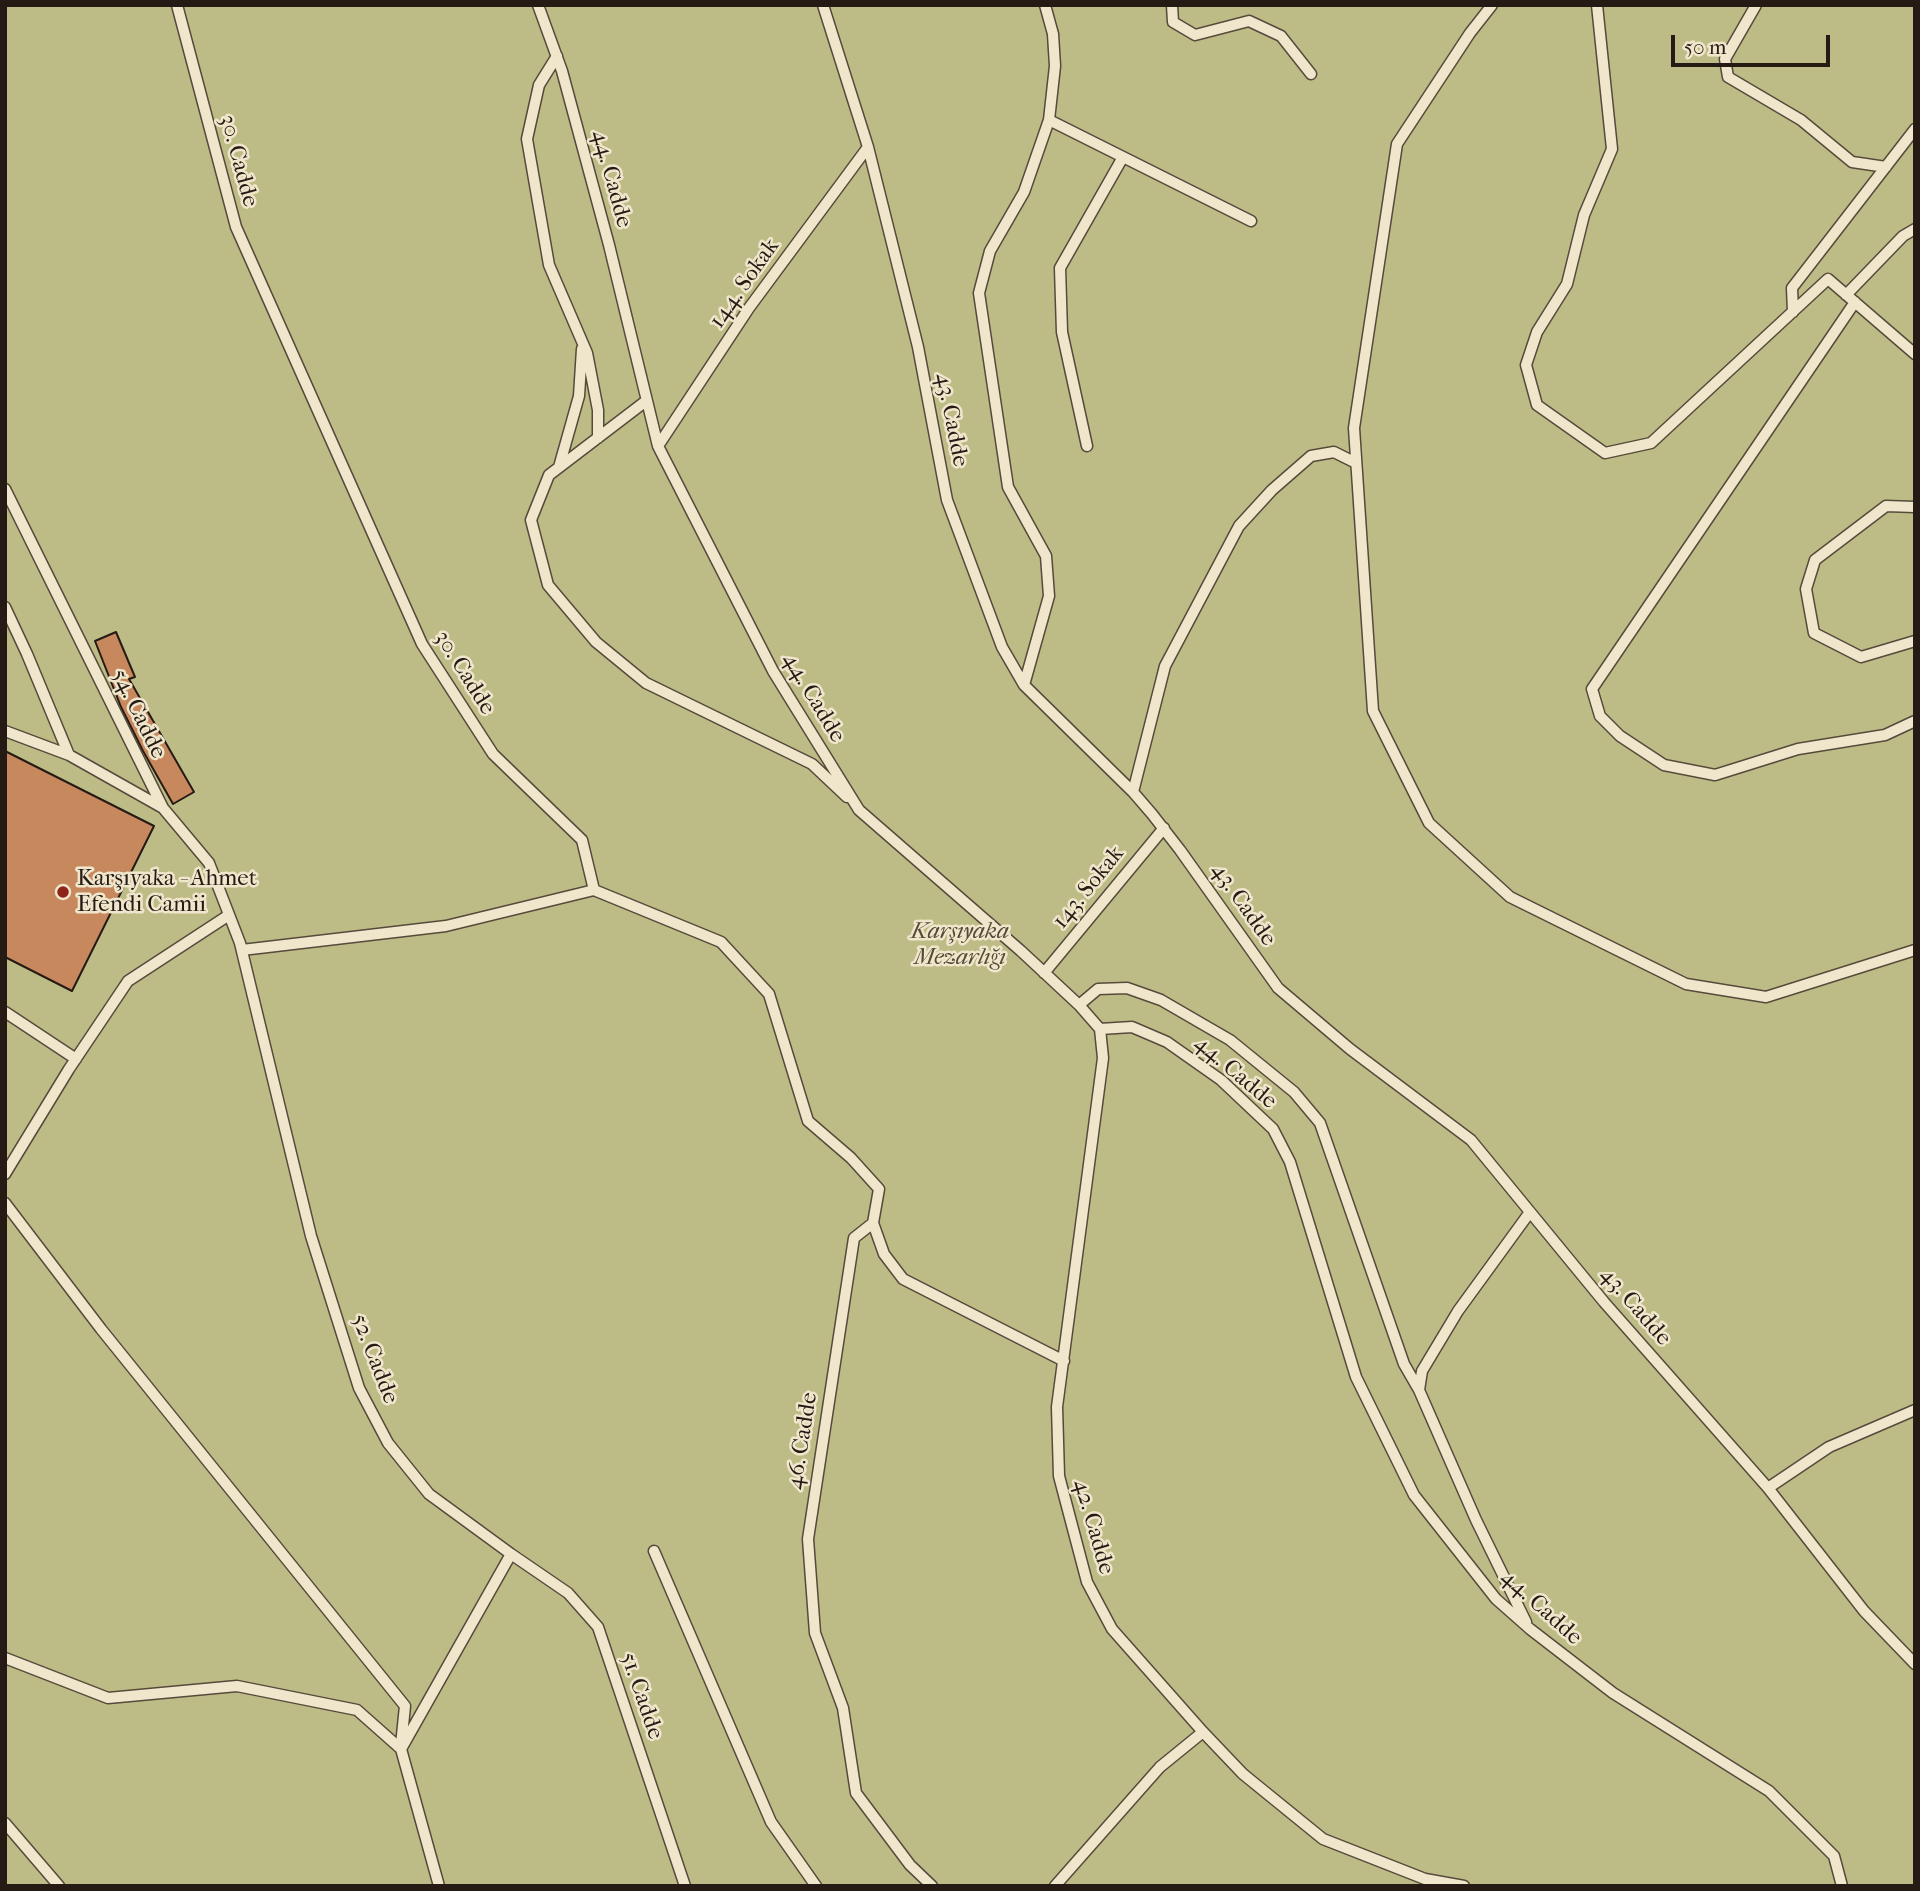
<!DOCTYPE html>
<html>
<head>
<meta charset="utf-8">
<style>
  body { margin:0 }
  #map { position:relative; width:1920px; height:1891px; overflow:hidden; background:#e8d8b1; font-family:"IM FELL French Canon",serif }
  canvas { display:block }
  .frame { position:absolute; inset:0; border:7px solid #251a14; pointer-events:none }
  .scale { position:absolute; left:1671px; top:35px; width:159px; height:32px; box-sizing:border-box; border:4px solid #251a14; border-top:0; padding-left:9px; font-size:21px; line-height:24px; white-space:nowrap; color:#251a14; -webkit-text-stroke:5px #f0e6cc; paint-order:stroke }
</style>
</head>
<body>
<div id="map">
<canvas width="1920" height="1891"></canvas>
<div class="frame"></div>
<div class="scale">50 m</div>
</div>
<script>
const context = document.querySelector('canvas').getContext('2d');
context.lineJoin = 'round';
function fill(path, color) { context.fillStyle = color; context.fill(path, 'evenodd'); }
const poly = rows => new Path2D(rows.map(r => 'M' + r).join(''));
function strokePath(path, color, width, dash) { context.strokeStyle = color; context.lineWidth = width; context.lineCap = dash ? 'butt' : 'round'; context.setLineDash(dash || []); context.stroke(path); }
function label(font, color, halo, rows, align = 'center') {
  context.font = font + ' "IM FELL French Canon",serif'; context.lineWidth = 5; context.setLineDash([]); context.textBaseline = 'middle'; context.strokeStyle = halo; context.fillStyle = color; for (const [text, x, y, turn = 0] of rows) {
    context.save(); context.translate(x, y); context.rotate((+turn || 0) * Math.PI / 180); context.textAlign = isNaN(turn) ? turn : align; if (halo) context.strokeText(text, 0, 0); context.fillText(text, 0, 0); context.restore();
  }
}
const green = poly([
  [5,5,1915,5,1915,1886,5,1886]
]);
const building = poly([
  [116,632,135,677,129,679,194,792,173,804,143,751,121,707,95,641,116,632],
  [5,751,154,826,72,991,5,957,5,751]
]);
const lane = poly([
  [177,5,236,227,422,644,493,754,582,840,594,890,721,942,769,994,808,1121,851,1158,879,1189,873,1223],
  [538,5,562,71,609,245,658,446,773,671,859,810,1021,951,1079,1005,1100,1029],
  [823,5,868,147,918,347,947,500,1002,647,1024,685,1133,792,1152,814,1180,850,1278,988,1350,1049,1471,1140,1604,1302,1768,1488,1864,1611,1915,1664],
  [1172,5,1173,22,1195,35,1249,21,1281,36,1311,74],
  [1492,5,1470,33,1397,144,1354,428,1373,711,1429,823,1510,897,1686,984,1766,997,1915,950],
  [1597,5,1612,149,1584,215,1567,284,1537,332,1526,365,1537,405,1605,453,1651,443,1828,279,1915,354],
  [1756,5,1725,59,1728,77,1801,120,1852,162,1886,167],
  [557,56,539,85,527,139,549,265,587,353,598,410,598,438],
  [1049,120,1251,221],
  [1846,295,1903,236,1915,229],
  [1855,302,1592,689,1600,716,1620,736,1664,765,1715,775,1798,749,1885,735,1915,721],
  [1793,312,1792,288,1915,129],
  [646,401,549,475,531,520,548,585,596,642,646,683,812,764,847,797],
  [658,446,749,308,868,147],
  [1087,446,1062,332,1060,268,1123,157],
  [559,467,579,396,582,349],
  [5,489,163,808,209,863,240,943,311,1236,359,1388,388,1443,429,1494,511,1554,401,1749,439,1886],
  [1915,507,1886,506,1815,560,1806,589,1814,633,1861,657,1915,641],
  [5,607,27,654,69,755,163,808],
  [1024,685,1049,596,1046,556,1008,487,979,293,990,251,1024,192,1049,120,1055,66,1053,34,1045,5],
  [5,731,69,755],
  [1133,792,1165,666,1239,526,1272,490,1311,456,1334,452,1356,463],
  [242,950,446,926,594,890],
  [1044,973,1164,828],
  [1079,1005,1098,989,1127,988,1161,1000,1230,1040,1294,1092,1320,1123,1404,1364,1419,1390],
  [5,1012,76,1059],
  [1100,1029,1132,1027,1167,1042,1221,1080,1273,1129,1290,1162,1356,1377,1414,1495,1496,1599,1530,1629,1613,1693,1769,1791,1834,1856,1842,1886],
  [1100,1029,1103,1058,1057,1407,1059,1476,1087,1582,1112,1629,1203,1732,1243,1774,1323,1839,1425,1879,1464,1886],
  [5,1174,69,1069,128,981,229,915],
  [5,1203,101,1329,405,1706,401,1745],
  [1768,1488,1829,1447,1915,1410],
  [654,1551,771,1822,816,1886],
  [511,1554,568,1593,598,1627,685,1886],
  [1526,1622,1476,1520,1419,1390,1422,1371,1458,1311,1530,1212],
  [5,1658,108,1698,237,1686,357,1710,401,1749],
  [5,1823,59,1886],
  [932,1886,910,1865,856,1793,843,1708,815,1633,808,1539,854,1238,873,1223,884,1254,903,1279,1064,1361],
  [1055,1886,1160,1767,1203,1732]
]);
const markers = [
  [63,892,7,"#8f2418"]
];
const streetNames = [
  ["30. Cadde",238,161,75],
  ["44. Cadde",611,179,75],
  ["144. Sokak",745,284,-55],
  ["43. Cadde",951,420,79],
  ["30. Cadde",464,673,58],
  ["44. Cadde",813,698,59],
  ["54. Cadde",138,714,64],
  ["143. Sokak",1089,888,-51],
  ["43. Cadde",1243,905,55],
  ["44. Cadde",1235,1073,40],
  ["43. Cadde",1635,1307,49],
  ["52. Cadde",374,1359,69],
  ["46. Cadde",803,1441,-81],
  ["42. Cadde",1093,1527,74],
  ["44. Cadde",1541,1608,42],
  ["51. Cadde",641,1696,71]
];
const poiNames = [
  ["Karşıyaka - Ahmet",77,879],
  ["Efendi Camii",77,905]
];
const parkNames = [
  ["Karşıyaka",960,932],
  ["Mezarlığı",960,958]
];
fill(green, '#bdbc87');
fill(building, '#c7885e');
strokePath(building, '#251a14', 2);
strokePath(lane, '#564a3b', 13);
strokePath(lane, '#f0e6cc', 10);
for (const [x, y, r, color] of markers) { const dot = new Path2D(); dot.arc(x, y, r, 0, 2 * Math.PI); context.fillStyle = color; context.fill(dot); strokePath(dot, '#f0e6cc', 2.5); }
label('23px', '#251a14', '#f0e6cc', streetNames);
label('23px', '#251a14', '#f0e6cc', poiNames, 'left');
label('italic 23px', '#534b36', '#f0e6cc', parkNames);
</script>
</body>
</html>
